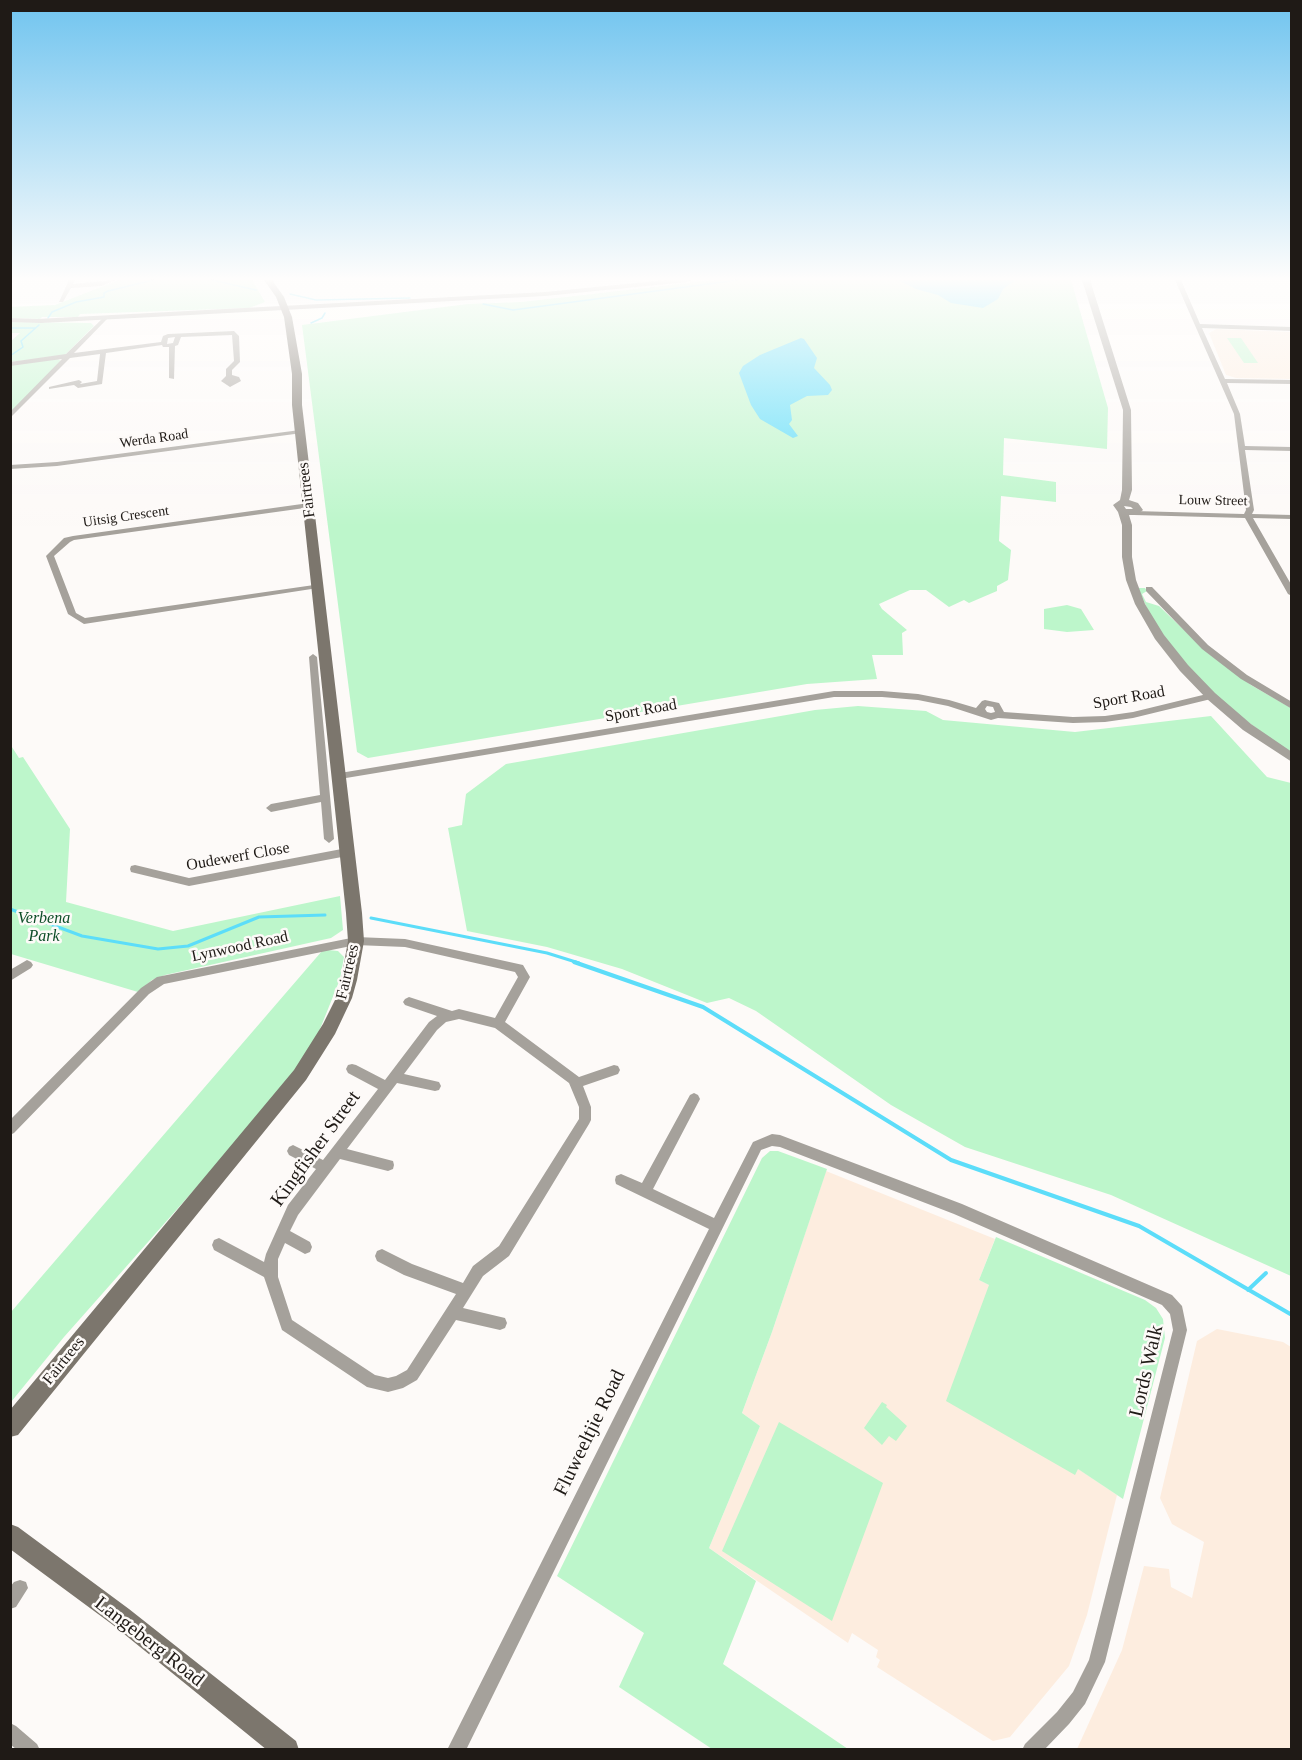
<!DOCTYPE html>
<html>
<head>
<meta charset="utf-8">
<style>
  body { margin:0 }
  #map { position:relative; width:1302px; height:1760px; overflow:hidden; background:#fdfaf8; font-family:"Times New Roman",serif }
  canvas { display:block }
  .frame { position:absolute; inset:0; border:12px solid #1f1a16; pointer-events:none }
</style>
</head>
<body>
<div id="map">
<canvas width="1302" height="1760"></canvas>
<div class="frame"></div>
</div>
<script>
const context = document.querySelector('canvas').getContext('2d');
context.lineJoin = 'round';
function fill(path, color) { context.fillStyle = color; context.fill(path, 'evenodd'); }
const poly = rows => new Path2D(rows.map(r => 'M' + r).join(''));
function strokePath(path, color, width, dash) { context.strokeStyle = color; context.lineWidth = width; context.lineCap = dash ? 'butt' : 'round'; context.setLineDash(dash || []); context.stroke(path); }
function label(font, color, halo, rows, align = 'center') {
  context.font = font + ' "Times New Roman",serif'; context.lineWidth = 5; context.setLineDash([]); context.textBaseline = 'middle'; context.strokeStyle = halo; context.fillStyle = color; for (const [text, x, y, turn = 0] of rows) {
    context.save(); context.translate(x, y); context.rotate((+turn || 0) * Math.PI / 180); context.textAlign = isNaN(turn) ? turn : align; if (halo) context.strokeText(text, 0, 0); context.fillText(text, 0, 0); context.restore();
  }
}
const built = poly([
  [1216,329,1291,332,1291,379,1236,378,1226,375,1209,333],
  [826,1171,995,1239,979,1280,989,1285,1077,1468,1117,1495,1087,1615,1069,1666,1010,1737,993,1741,980,1733,877,1667,880,1660,876,1657,878,1650,852,1633,848,1643,709,1548,760,1426,742,1413,772,1332],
  [1217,1329,1283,1342,1291,1347,1291,1749,1077,1749,1122,1650,1144,1566,1169,1569,1171,1587,1192,1598,1204,1542,1172,1524,1160,1498,1197,1341]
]);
const green = poly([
  [119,280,252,280,265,302,249,308,80,314,78,317,42,317,40,319,11,318,10,307,55,305],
  [716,280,1071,280,1108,408,1107,449,1004,438,1003,475,1056,482,1056,502,1001,496,999,541,1011,550,1008,580,997,586,997,591,969,603,964,600,949,607,926,590,910,590,879,604,882,609,907,630,902,633,903,655,872,655,877,679,807,684,368,758,357,752,302,325,468,304,521,302],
  [11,322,91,323,94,326,65,355,11,362,10,342,20,333,11,333],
  [1227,338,1241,338,1258,363,1244,363],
  [58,359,61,361,11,413,11,365],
  [1138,588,1145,588,1147,591,1142,594,1146,602,1159,606,1209,654,1251,685,1291,708,1291,754,1224,704,1172,649,1151,617],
  [1067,605,1081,609,1094,630,1067,632,1044,629,1044,609],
  [858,706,926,711,943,720,1075,732,1211,716,1267,777,1291,783,1291,1276,1111,1195,965,1147,891,1105,756,1011,729,998,707,1003,622,969,547,947,467,931,448,828,462,825,466,794,506,764,815,710],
  [10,744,19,758,23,757,70,829,66,902,173,931,340,896,343,930,331,938,165,975,152,980,138,992,11,954],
  [328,950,338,951,344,957,340,979,318,1034,295,1070,240,1138,64,1337,11,1402,11,1312,322,951],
  [770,1151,778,1151,827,1169,772,1332,742,1413,760,1426,709,1548,756,1581,723,1664,848,1749,712,1749,619,1687,644,1633,557,1576,762,1158],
  [996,1237,1145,1300,1156,1308,1163,1319,1165,1338,1123,1499,1078,1469,1075,1475,946,1401,989,1285,979,1280],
  [882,1402,887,1405,886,1407,907,1426,896,1441,889,1436,882,1445,864,1428],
  [779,1422,883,1483,832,1621,722,1551]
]);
const water = poly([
  [898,280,1016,280,1003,289,998,299,983,308,951,303,938,295,916,289],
  [801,338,804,339,817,358,814,368,830,385,832,390,828,395,807,396,790,405,792,420,789,424,798,436,793,438,760,419,751,405,739,373,743,366,760,355]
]);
const streamFar2 = poly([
  [212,280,256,290],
  [290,294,316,300,410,298],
  [483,304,513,310,738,280],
  [48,318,52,312,76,302,104,297,104,293,108,291,153,280],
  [311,323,322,318,325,313],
  [10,328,35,328],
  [10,356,23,347,21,341,39,325]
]);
const streamFar1 = poly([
  [10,909,82,936,158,949,188,946,259,917,325,915],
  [371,918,547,953,579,963]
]);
const stream = poly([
  [574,962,703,1007,951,1160,1139,1226,1292,1315],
  [1248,1290,1266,1273]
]);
const minor = poly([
  [10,280,16,280,10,285,10,280],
  [69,280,75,280,73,284,116,280,101,286,71,288,63,302,59,302,69,280],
  [1175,280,1181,280,1200,324,1292,327,1292,331,1202,328,1225,379,1292,380,1292,384,1227,383,1240,414,1245,446,1292,447,1292,451,1245,450,1254,510,1252,514,1292,515,1292,519,1253,518,1292,586,1292,596,1288,594,1245,518,1134,515,1130,513,1134,511,1244,514,1246,510,1234,414,1175,280],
  [105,316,108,318,107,319,74,353,161,342,163,336,168,334,234,331,239,336,240,362,232,370,232,375,239,377,241,381,230,387,221,381,226,376,226,369,234,361,232,335,181,337,178,345,175,346,174,379,169,378,169,347,163,347,162,345,106,353,102,384,78,388,74,385,49,389,49,387,79,380,82,382,80,384,97,381,100,354,70,358,10,418,10,412,62,359,10,366,10,362,66,354,105,316],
  [175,337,173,343,167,344,168,338,175,337],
  [300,430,302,431,302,433,57,466,10,469,10,465,57,462,300,430],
  [309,503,312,503,312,507,74,540,70,542,54,556,76,613,85,618,321,584,321,588,318,588,84,624,68,614,46,556,64,538,73,536,309,503],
  [1146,587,1152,587,1208,645,1247,675,1292,702,1292,709,1241,679,1202,649,1146,591,1146,587],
  [313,654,317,657,334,839,329,843,324,839,321,802,271,812,266,808,271,804,320,795,309,657,313,654],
  [834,691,882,691,918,694,949,700,976,708,982,701,985,700,999,703,1004,712,1073,717,1105,716,1133,712,1211,693,1216,696,1211,699,1133,718,1105,722,1073,723,998,718,991,720,948,706,918,700,882,697,834,697,340,779,335,776,340,773,834,691],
  [987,706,993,707,995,712,991,713,987,712,985,709,987,706],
  [347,848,352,852,347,856,189,886,135,873,131,872,130,869,131,866,135,865,189,878,347,848],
  [356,937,405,939,523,965,530,977,505,1022,579,1077,614,1065,618,1066,620,1070,618,1074,583,1086,591,1107,591,1120,589,1124,509,1256,483,1276,463,1308,505,1318,507,1323,505,1328,500,1330,456,1320,417,1380,403,1388,388,1392,367,1387,282,1330,264,1277,214,1250,212,1245,214,1240,219,1238,264,1262,266,1254,288,1205,316,1169,289,1155,287,1151,289,1147,293,1145,323,1160,378,1089,348,1073,346,1069,348,1065,352,1064,356,1065,385,1080,429,1022,437,1016,405,1005,403,1002,405,999,409,997,452,1011,459,1009,495,1018,518,977,515,972,405,947,356,945,164,984,149,994,14,1133,10,1135,10,1120,141,988,157,977,356,937],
  [459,1019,495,1028,569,1083,579,1107,579,1119,499,1246,473,1266,463,1283,412,1264,382,1249,377,1251,375,1256,377,1261,404,1275,456,1294,407,1370,396,1376,388,1378,375,1375,292,1320,278,1277,278,1259,285,1243,305,1254,310,1252,312,1247,310,1242,290,1231,298,1215,340,1159,388,1171,393,1169,394,1165,393,1161,347,1149,397,1083,435,1091,439,1090,441,1086,439,1082,404,1074,437,1030,446,1022,459,1019],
  [27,960,31,962,33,965,31,968,10,981,10,970,27,960],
  [694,1093,698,1095,700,1099,653,1189,714,1218,753,1142,772,1134,780,1135,962,1204,1172,1295,1182,1306,1187,1330,1105,1662,1085,1704,1069,1724,1044,1750,1022,1750,1025,1744,1057,1712,1073,1692,1089,1660,1173,1330,1170,1314,1162,1305,954,1214,780,1147,772,1146,761,1150,466,1750,447,1750,709,1229,616,1184,615,1180,616,1176,621,1174,642,1183,690,1095,694,1093],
  [20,1580,26,1582,28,1588,16,1607,10,1609,10,1587,14,1582,20,1580],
  [10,1723,16,1726,37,1744,40,1750,17,1750,10,1744,10,1723]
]);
const tertiary = poly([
  [667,280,691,280,687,282,545,296,41,323,10,322,10,318,37,319,545,292,667,280],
  [1082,280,1090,280,1131,410,1132,490,1129,500,1138,503,1143,510,1137,515,1129,515,1132,525,1132,557,1136,580,1145,604,1164,635,1188,665,1215,693,1251,724,1292,752,1292,762,1243,730,1207,699,1180,671,1155,639,1135,604,1126,580,1122,557,1122,525,1118,512,1113,505,1120,500,1122,490,1123,410,1082,280],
  [1124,506,1131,507,1133,509,1126,509,1124,506]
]);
const secondary = poly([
  [264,280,272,280,284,297,292,317,302,374,302,405,362,913,364,941,357,980,352,998,335,1034,306,1080,18,1435,10,1437,10,1410,294,1070,323,1024,336,998,341,980,348,941,346,913,292,405,292,374,284,317,276,297,264,280],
  [10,1524,18,1527,129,1609,296,1741,299,1750,267,1750,113,1625,10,1549,10,1524]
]);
const farStreetnames = [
  ["Werda Road",154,439,-8],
  ["Louw Street",1213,501,1],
  ["Uitsig Crescent",126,517,-8]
];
const streetNames = [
  ["Fairtrees",307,490,-97],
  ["Sport Road",1129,698,-10],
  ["Sport Road",641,711,-10],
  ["Oudewerf Close",238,857,-10],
  ["Lynwood Road",240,947,-12],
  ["Fairtrees",348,972,-77],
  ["Fairtrees",64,1361,-51]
];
const parkNames = [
  ["Verbena",44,919],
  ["Park",44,937]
];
const nearStreetnames = [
  ["Kingfisher Street",316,1149,-54],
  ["Lords Walk",1147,1371,-77],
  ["Fluweeltjie Road",590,1433,-64],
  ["Langeberg Road",149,1642,38]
];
fill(built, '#fdeddf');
fill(green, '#bdf6cb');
fill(water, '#5cddf9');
strokePath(streamFar2, '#5cddf9', 1.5);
strokePath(streamFar1, '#5cddf9', 3);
strokePath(stream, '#5cddf9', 4);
fill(minor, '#a5a19b');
fill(tertiary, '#a5a19b');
fill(secondary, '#7c766d');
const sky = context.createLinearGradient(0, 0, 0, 526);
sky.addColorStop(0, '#70c4ef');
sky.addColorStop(0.53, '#fefdfc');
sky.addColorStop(1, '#fefdfc00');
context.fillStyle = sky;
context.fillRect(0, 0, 1302, 526);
label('14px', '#1f1a16', '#fdfaf8', farStreetnames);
label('16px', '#1f1a16', '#fdfaf8', streetNames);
label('italic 16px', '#0c4d27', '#fdfaf8', parkNames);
label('20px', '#1f1a16', '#fdfaf8', nearStreetnames);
</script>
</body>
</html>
